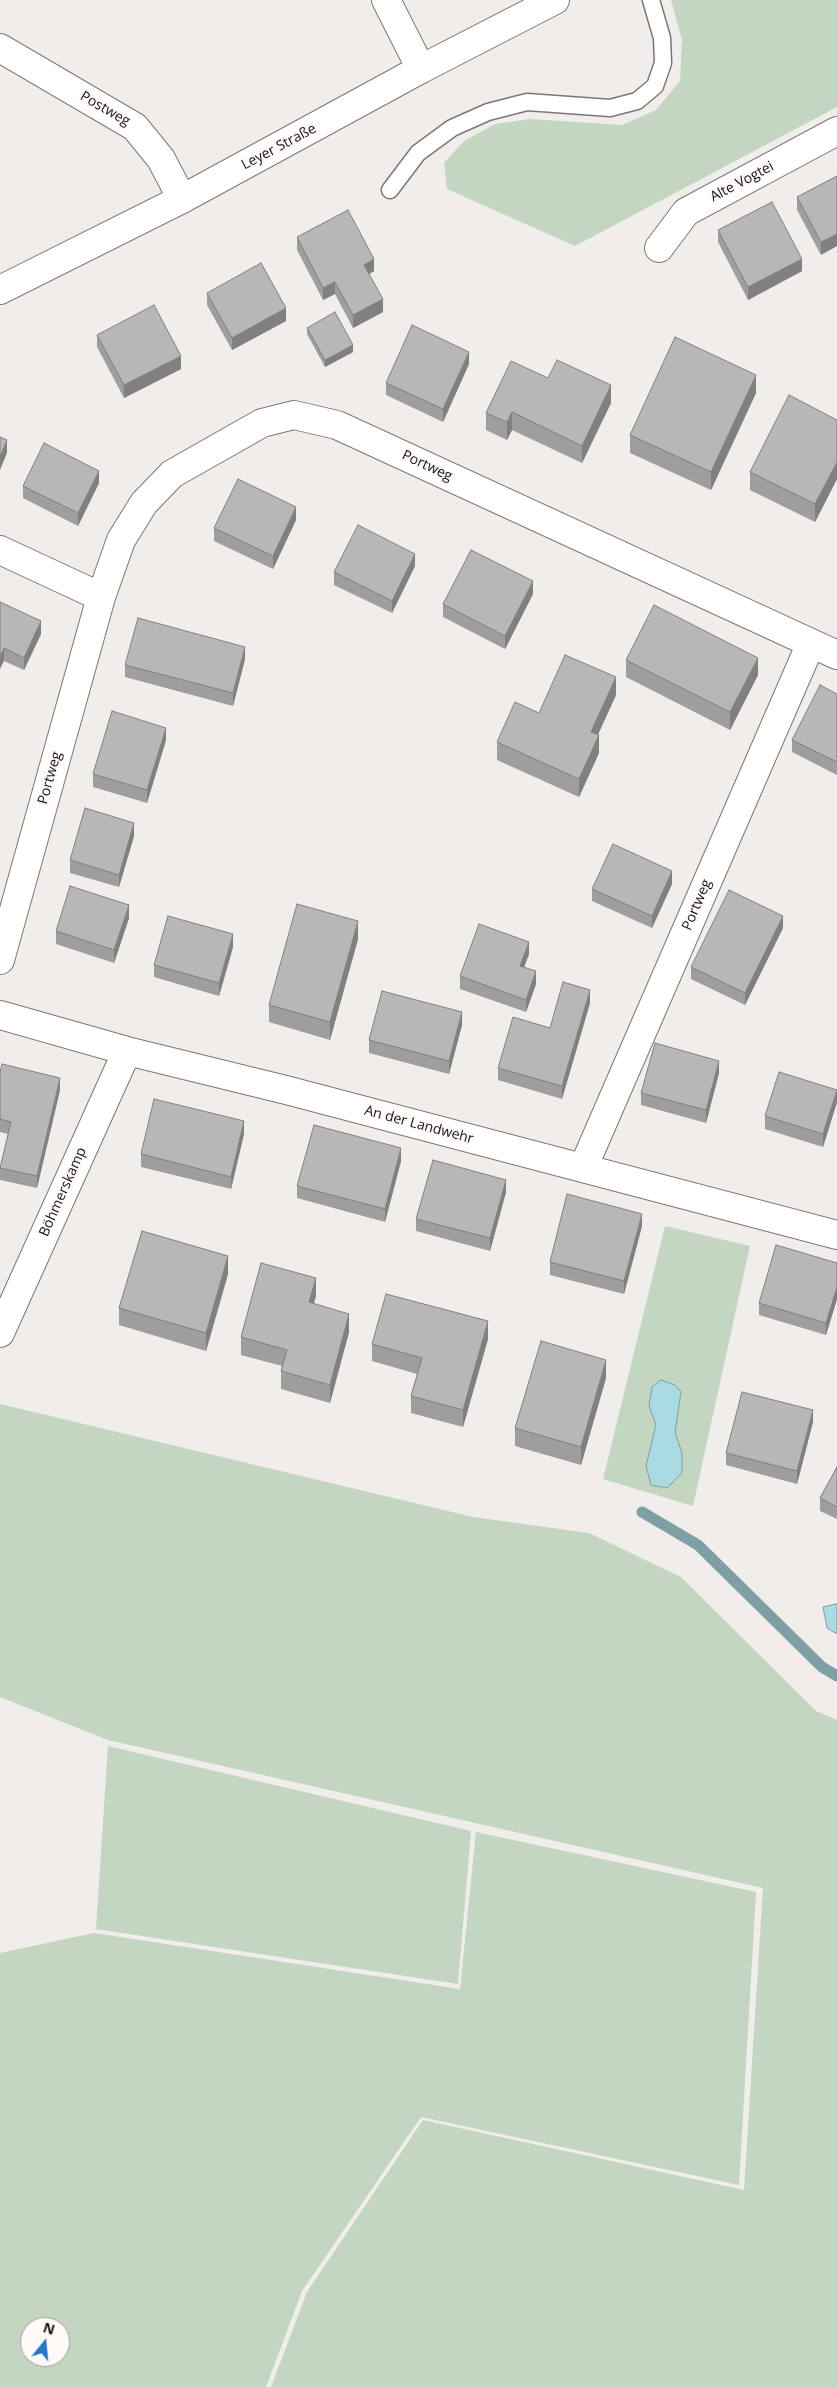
<!DOCTYPE html>
<html>
<head>
<meta charset="utf-8">
<style>
  body { margin:0 }
  #map { position:relative; width:837px; height:2387px; overflow:hidden; background:#f1edea; font-family:"Open Sans",sans-serif }
  canvas { display:block }
  .north { position:absolute; left:20px; top:2317px; width:50px; height:50px; box-sizing:border-box; background:#fffaf8; border:1px solid #a19e9c; border-radius:50%; rotate:17deg; font-size:14px; font-weight:700; line-height:20px; text-align:center; color:#151413 }
  .north::after { content:''; display:block; margin:auto; width:18px; height:22px; background:#1f7ac7; clip-path:polygon(50% 0,100% 100%,50% 72%,0 100%) }
</style>
</head>
<body>
<div id="map">
<canvas width="837" height="2387"></canvas>
<div class="north">N</div>
</div>
<script>
const context = document.querySelector('canvas').getContext('2d');
context.lineJoin = 'round';
function fill(path, color) { context.fillStyle = color; context.fill(path, 'evenodd'); }
const poly = rows => new Path2D(rows.map(r => 'M' + r).join(''));
function strokePath(path, color, width, dash) { context.strokeStyle = color; context.lineWidth = width; context.lineCap = dash ? 'butt' : 'round'; context.setLineDash(dash || []); context.stroke(path); }
function label(font, color, halo, rows, align = 'center') {
  context.font = font + ' "Open Sans",sans-serif'; context.lineWidth = 5; context.setLineDash([]); context.textBaseline = 'middle'; context.strokeStyle = halo; context.fillStyle = color; for (const [text, x, y, turn = 0] of rows) {
    context.save(); context.translate(x, y); context.rotate((+turn || 0) * Math.PI / 180); context.textAlign = isNaN(turn) ? turn : align; if (halo) context.strokeText(text, 0, 0); context.fillText(text, 0, 0); context.restore();
  }
}
const green = poly([
  [671,0,837,0,837,107,575,246,447,189,444,163,464,141,495,124,530,119,622,125,656,110,680,81,682,40],
  [665,1226,750,1246,693,1506,603,1479],
  [0,1404,473,1517,589,1533,681,1577,816,1711,837,1720,837,2387,271,2387,307,2292,423,2120,744,2190,763,1888,108,1740,0,1697],
  [108,1746,471,1831,458,1984,96,1929],
  [476,1832,756,1892,739,2185,421,2117,302,2291,266,2387,0,2387,0,1953,94,1933,460,1989],
  [30,2327,60,2327,60,2357,30,2357]
]);
const water = poly([
  [661,1380,675,1385,681,1392,675,1432,682,1453,682,1473,667,1488,651,1485,646,1466,656,1425,649,1406,652,1387,661,1380],
  [836,1604,837,1605,837,1634,827,1628,823,1607,836,1604]
]);
const stream = poly([
  [642,1512,698,1545,822,1667,837,1676]
]);
const service = poly([
  [390,190,418,153,452,128,488,112,527,102,610,108,637,101,655,86,663,63,662,38,651,0]
]);
const minor = poly([
  [0,48,135,127,161,159,182,199],
  [659,248,686,212,837,131],
  [0,550,101,597],
  [0,960,101,597,121,540,144,503,172,474,262,423,294,415,337,425,837,655],
  [0,1015,127,1051,286,1090,837,1235],
  [583,1168,811,643],
  [0,1333,127,1051]
]);
const tertiary = poly([
  [0,290,182,199,421,69,555,0]
]);
const trunk = poly([
  [386,0,421,69]
]);
const wall = poly([
  [837,176,821,255,797,210,797,197],
  [718,230,802,271,748,300,718,242],
  [297,237,374,271,369,274,383,312,353,328,335,294,323,300,297,250],
  [207,293,286,321,232,350,207,305],
  [307,328,353,352,325,367,307,334],
  [97,335,181,369,124,398,97,347],
  [469,364,443,422,386,395,386,383],
  [548,378,611,403,582,463,512,430,507,440,486,430,486,413],
  [756,393,711,490,630,453,630,435],
  [837,420,837,479,815,522,750,490,750,472],
  [99,483,78,526,23,498,23,486],
  [296,520,273,569,214,541,214,528],
  [415,566,392,613,334,585,334,572],
  [533,594,505,649,443,617,443,604],
  [0,602,41,634,24,670,4,661],
  [245,659,233,706,125,677,125,665],
  [626,660,758,675,730,730,626,677],
  [837,694,837,775,792,752,792,740],
  [616,695,598,734,599,753,579,797,497,760,497,742],
  [166,740,147,803,93,787,93,774],
  [134,836,119,887,70,873,70,860],
  [672,884,652,928,592,901,592,889],
  [129,918,114,963,56,944,56,931],
  [783,928,745,1005,691,979,691,967],
  [358,939,330,1040,269,1022,269,1005],
  [233,947,219,996,154,977,154,965],
  [529,954,524,967,536,984,526,1012,460,989,460,976],
  [590,1003,562,1099,498,1080,498,1068,550,1028],
  [462,1025,449,1074,369,1053,369,1040],
  [0,1072,60,1090,37,1188,0,1180,0,1168,8,1134,0,1132],
  [719,1073,706,1123,641,1105,641,1093],
  [837,1102,823,1147,765,1129,765,1116],
  [244,1134,231,1189,141,1167,141,1154],
  [401,1161,385,1222,297,1198,297,1186],
  [506,1192,490,1251,416,1231,416,1219],
  [642,1226,624,1294,550,1275,550,1262],
  [837,1263,837,1299,826,1335,759,1315,759,1303],
  [228,1274,206,1351,119,1325,119,1308],
  [316,1296,313,1304,349,1332,330,1403,281,1389,281,1371,282,1366,241,1355,241,1337],
  [488,1339,463,1427,411,1413,411,1396,417,1374,372,1361,372,1344],
  [606,1378,581,1465,515,1446,515,1428],
  [813,1422,797,1484,726,1465,726,1453],
  [837,1467,837,1519,820,1511,820,1498]
]);
const shadedWall = poly([
  [837,234,837,246,821,255,821,242],
  [374,259,374,271,364,277,364,265],
  [802,259,802,271,748,300,748,287],
  [335,282,335,294,323,300,323,288],
  [383,299,383,312,353,328,353,315],
  [286,308,286,321,232,350,232,338],
  [353,345,353,352,325,367,325,360],
  [469,352,469,364,443,422,443,409],
  [181,356,181,369,124,398,124,385],
  [756,375,756,393,711,490,711,472],
  [611,385,611,403,582,463,582,446],
  [512,412,512,430,507,440,507,422],
  [7,440,7,453,0,470,0,457],
  [837,462,837,479,815,522,815,504],
  [99,471,99,483,78,526,78,513],
  [296,507,296,520,273,569,273,556],
  [415,554,415,566,392,613,392,601],
  [533,581,533,594,505,649,505,636],
  [41,621,41,634,24,670,24,658],
  [245,647,245,659,233,706,233,693],
  [4,648,4,661,0,669,0,657],
  [758,658,758,675,730,730,730,712],
  [616,677,616,695,591,750,591,732],
  [166,728,166,740,147,803,147,790],
  [599,735,599,753,579,797,579,779],
  [134,823,134,836,119,887,119,875],
  [672,871,672,884,652,928,652,916],
  [129,905,129,918,114,963,114,950],
  [783,916,783,928,745,1005,745,993],
  [358,921,358,939,330,1040,330,1022],
  [233,934,233,947,219,996,219,983],
  [529,942,529,954,520,978,520,966],
  [536,971,536,984,526,1012,526,1000],
  [590,990,590,1003,562,1099,562,1086],
  [462,1012,462,1025,449,1074,449,1061],
  [719,1061,719,1073,706,1123,706,1110],
  [60,1078,60,1090,37,1188,37,1176],
  [837,1090,837,1102,823,1147,823,1134],
  [244,1121,244,1134,231,1189,231,1177],
  [401,1148,401,1161,385,1222,385,1209],
  [506,1180,506,1192,490,1251,490,1238],
  [642,1214,642,1226,624,1294,624,1281],
  [228,1256,228,1274,206,1351,206,1333],
  [316,1278,316,1296,309,1320,309,1302],
  [837,1287,837,1299,826,1335,826,1323],
  [349,1314,349,1332,330,1403,330,1385],
  [488,1321,488,1339,463,1427,463,1410],
  [606,1360,606,1378,581,1465,581,1447],
  [813,1410,813,1422,797,1484,797,1471]
]);
const building = poly([
  [837,176,837,234,821,242,797,197,837,176],
  [772,202,802,259,748,287,718,230,772,202],
  [348,210,374,259,364,265,383,299,353,315,335,282,323,288,297,237,348,210],
  [261,263,286,308,232,338,207,293,261,263],
  [154,305,181,356,124,385,97,335,154,305],
  [335,312,353,345,325,360,307,328,335,312],
  [412,325,469,352,443,409,386,383,412,325],
  [675,337,756,375,711,472,630,435,675,337],
  [557,360,611,385,582,446,512,412,507,422,486,413,511,361,548,378,557,360],
  [789,395,837,420,837,462,815,504,750,472,789,395],
  [0,437,7,440,0,457,0,437],
  [44,443,99,471,78,513,23,486,44,443],
  [238,479,296,507,273,556,214,528,238,479],
  [358,525,415,554,392,601,334,572,358,525],
  [471,550,533,581,505,636,443,604,471,550],
  [0,602,41,621,24,658,4,648,0,657,0,602],
  [654,605,758,658,730,712,626,660,654,605],
  [138,618,245,647,233,693,125,665,138,618],
  [565,655,616,677,591,732,599,735,579,779,497,742,515,702,539,713,565,655],
  [820,685,837,694,837,762,792,740,820,685],
  [112,711,166,728,147,790,93,774,112,711],
  [85,808,134,823,119,875,70,860,85,808],
  [613,844,672,871,652,916,592,889,613,844],
  [70,886,129,905,114,950,56,931,70,886],
  [729,890,783,916,745,993,691,967,729,890],
  [297,904,358,921,330,1022,269,1005,297,904],
  [168,916,233,934,219,983,154,965,168,916],
  [479,924,529,942,520,966,536,971,526,1000,460,976,479,924],
  [563,982,590,990,562,1086,498,1068,513,1017,550,1028,563,982],
  [382,991,462,1012,449,1061,369,1040,382,991],
  [655,1043,719,1061,706,1110,641,1093,655,1043],
  [2,1064,60,1078,37,1176,0,1168,11,1122,0,1119,0,1072,2,1064],
  [779,1072,837,1090,823,1134,765,1116,779,1072],
  [154,1099,244,1121,231,1177,141,1154,154,1099],
  [314,1125,401,1148,385,1209,297,1186,314,1125],
  [433,1160,506,1180,490,1238,416,1219,433,1160],
  [567,1194,642,1214,624,1281,550,1262,567,1194],
  [142,1231,228,1256,206,1333,119,1308,142,1231],
  [776,1245,837,1263,837,1287,826,1323,759,1303,776,1245],
  [261,1263,316,1278,309,1302,349,1314,330,1385,281,1371,287,1350,241,1337,261,1263],
  [386,1294,488,1321,463,1410,411,1396,422,1358,372,1344,386,1294],
  [541,1341,606,1360,581,1447,515,1428,541,1341],
  [742,1392,813,1410,797,1471,726,1453,742,1392],
  [837,1467,837,1507,820,1498,837,1467]
]);
const streetNames = [
  ["Postweg",105,109,30],
  ["Leyer Straße",279,147,-28],
  ["Alte Vogtei",742,182,-28],
  ["Portweg",427,466,25],
  ["Portweg",50,778,-74],
  ["Portweg",697,905,-67],
  ["An der Landwehr",419,1125,15],
  ["Böhmerskamp",63,1192,-66]
];
fill(green, '#c2d6c1');
fill(water, '#abdbe2');
strokePath(water, '#7e9fa4', 1);
strokePath(stream, '#7e9fa4', 11);
strokePath(service, '#7c7775', 19);
strokePath(minor, '#7c7775', 30);
strokePath(tertiary, '#7c7775', 30);
strokePath(trunk, '#7c7775', 30);
strokePath(service, '#fff', 16);
strokePath(minor, '#fff', 28);
strokePath(tertiary, '#fff', 28);
strokePath(trunk, '#fff', 28);
fill(wall, '#9f9d9f');
fill(shadedWall, '#827f82');
fill(building, '#b9b6b9');
strokePath(building, '#827f82', 1);
label('14px', '#151413', '#fffaf8', streetNames);
</script>
</body>
</html>
